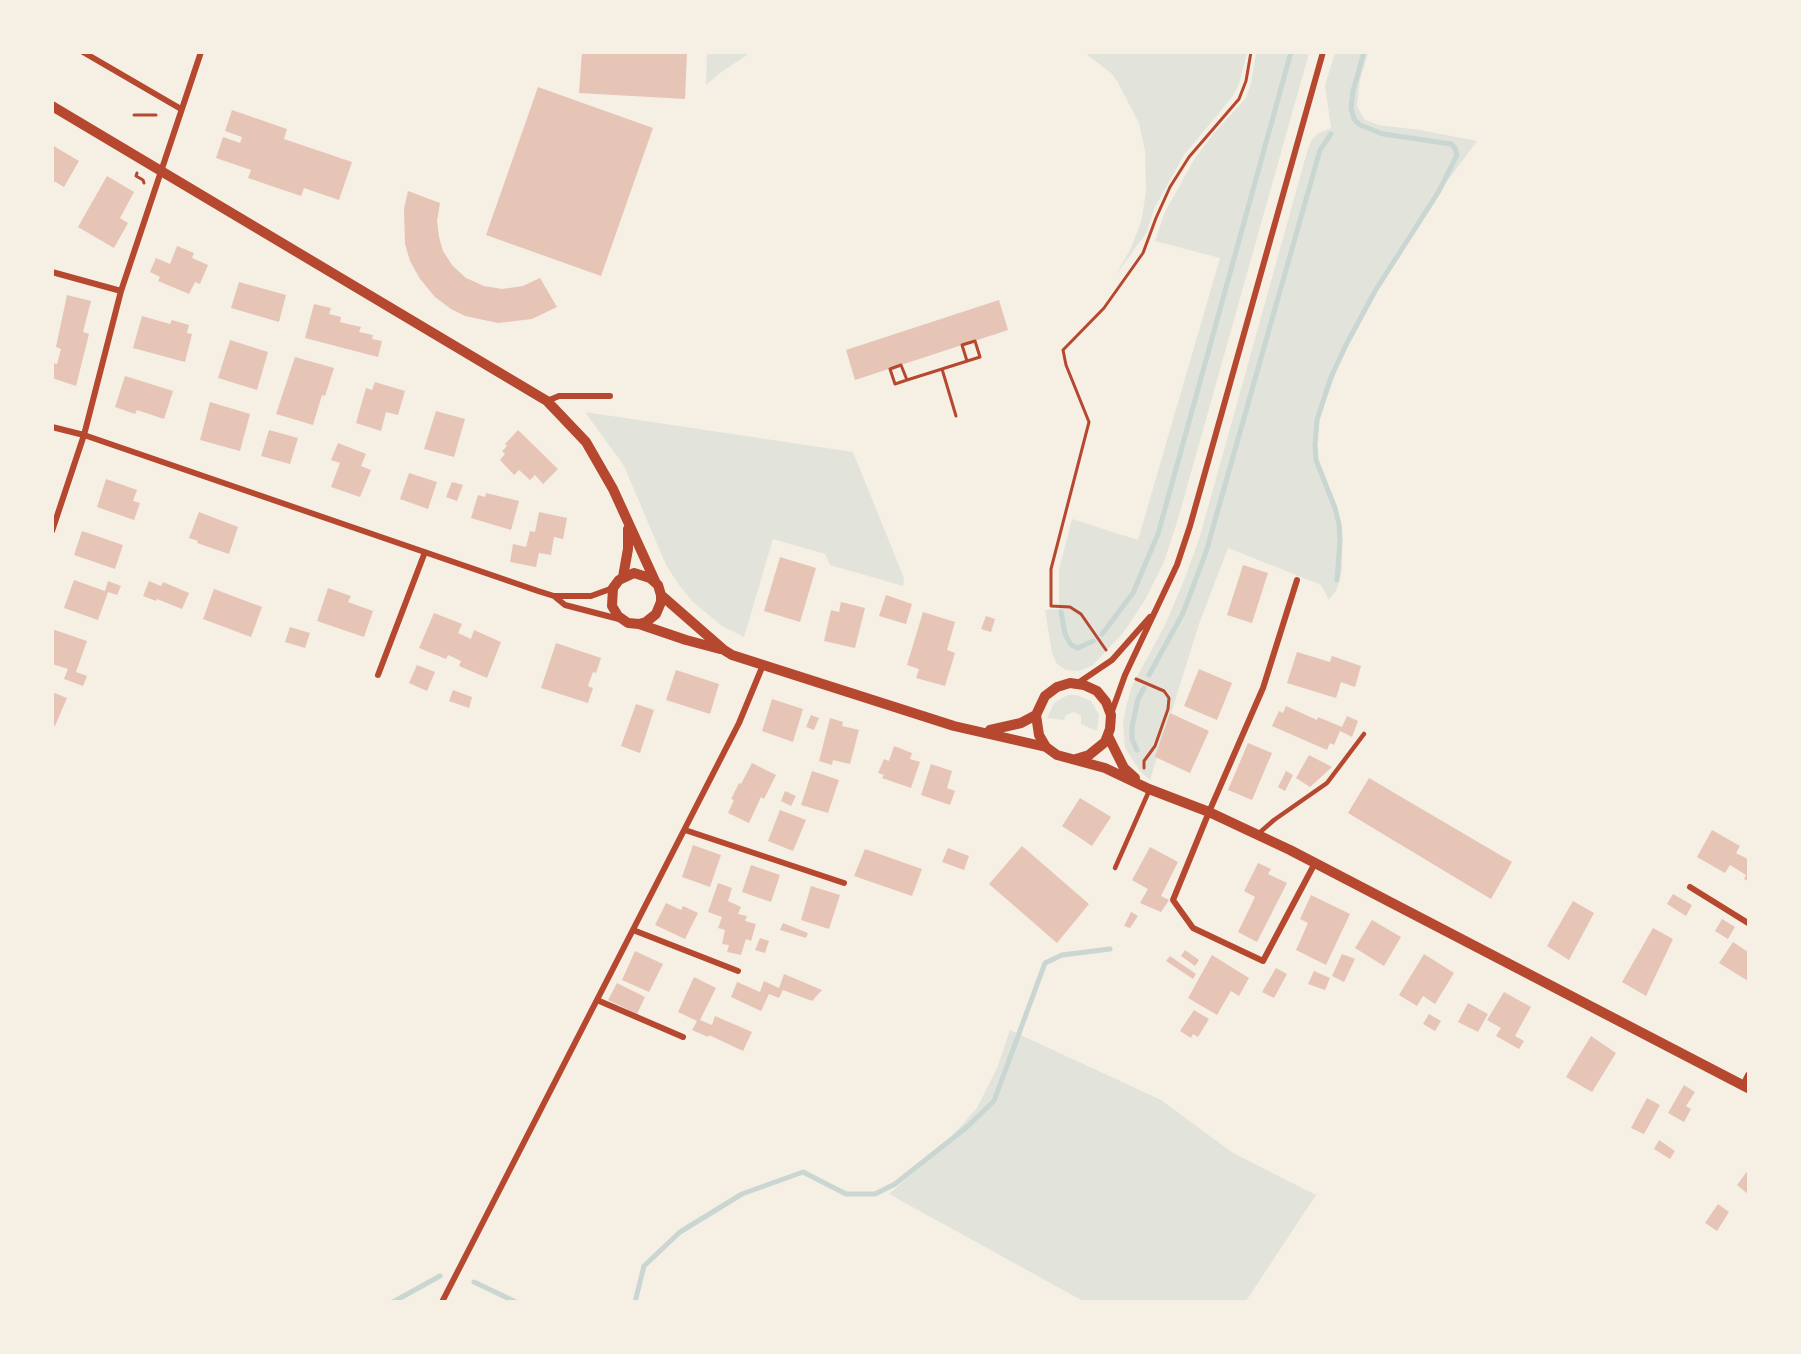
<!DOCTYPE html>
<html>
<head>
<meta charset="utf-8">
<style>
  body { margin:0 }
  #map { position:relative; width:1801px; height:1354px; overflow:hidden; background:#f6efe4; font-family:Ubuntu,sans-serif }
  canvas { display:block }
  .frame { position:absolute; inset:0; border:54px solid #f6efe4; pointer-events:none }
</style>
</head>
<body>
<div id="map">
<canvas width="1801" height="1354"></canvas>
<div class="frame"></div>
</div>
<script>
const context = document.querySelector('canvas').getContext('2d');
context.lineJoin = 'round';
function fill(path, color) { context.fillStyle = color; context.fill(path, 'evenodd'); }
const poly = rows => new Path2D(rows.map(r => 'M' + r).join(''));
function strokePath(path, color, width, dash) { context.strokeStyle = color; context.lineWidth = width; context.lineCap = dash ? 'butt' : 'round'; context.setLineDash(dash || []); context.stroke(path); }
const green = poly([
  [707,53,707,52,750,53,720,73,706,85],
  [1085,53,1247,53,1239,84,1233,96,1184,155,1154,209,1147,232,1115,276,1130,250,1141,222,1146,192,1145,151,1139,123,1117,81,1111,73],
  [1256,53,1309,53,1178,519,1164,562,1145,600,1123,633,1092,666,1078,671,1066,670,1057,664,1052,653,1045,610,1059,609,1059,569,1072,519,1138,540,1220,258,1155,241,1165,212,1195,158,1214,133,1246,98,1251,83],
  [1335,53,1368,53,1360,80,1357,106,1364,119,1378,125,1420,130,1477,141,1423,214,1368,305,1341,359,1316,426,1314,455,1339,522,1342,549,1342,571,1337,589,1329,600,1321,585,1228,548,1200,621,1150,780,1140,771,1125,748,1123,722,1126,707,1132,686,1165,625,1185,578,1200,536,1307,152,1311,141,1317,134,1331,128,1325,85],
  [585,412,853,452,904,578,903,586,830,565,825,554,773,539,744,637,722,626,693,602,679,585,666,565,624,466],
  [1068,695,1076,695,1091,701,1099,715,1097,731,1081,724,1081,716,1074,712,1066,715,1064,720,1047,718,1054,703],
  [1010,1030,1161,1100,1233,1153,1316,1195,1246,1301,1083,1301,889,1194,940,1149,977,1108,997,1068]
]);
const stream = poly([
  [1337,580,1340,541,1339,524,1335,508,1316,460,1315,445,1317,420,1331,377,1346,345,1375,291,1439,191,1457,155,1455,148,1451,144,1383,134,1360,125,1354,119,1351,108,1353,91,1364,52],
  [1061,612,1065,634,1071,645,1078,648,1093,641],
  [1102,634,1133,593,1158,534,1291,52],
  [1149,675,1183,613,1206,552,1320,150,1331,134],
  [1137,750,1132,739,1132,727,1138,699,1144,688],
  [474,1282,516,1302],
  [393,1302,440,1276],
  [635,1302,644,1266,680,1232,742,1194,803,1172,846,1194,875,1194,895,1184,967,1127,994,1101,1045,963,1062,955,1110,949]
]);
const building = poly([
  [582,52,687,52,685,99,579,93],
  [538,87,653,128,601,276,486,235],
  [232,110,287,129,284,139,352,162,339,200,304,188,301,196,248,178,251,170,216,158,223,137,240,143,242,137,225,131],
  [52,145,79,161,64,187,52,180],
  [107,176,134,192,120,218,128,223,114,248,78,227],
  [408,191,440,203,437,221,439,237,443,251,452,265,466,278,484,286,502,289,523,286,540,278,557,307,532,319,498,323,465,316,451,309,435,297,420,279,410,261,405,244,404,209],
  [177,246,194,253,192,258,208,265,200,284,195,282,189,294,158,281,160,277,150,272,156,258,170,264],
  [239,282,286,295,279,322,231,308],
  [67,295,91,301,83,332,89,334,76,386,52,378,52,363,57,364,61,349,56,347],
  [999,300,1008,330,855,380,846,350],
  [314,304,331,308,329,314,341,317,340,322,361,327,359,332,373,335,372,339,382,341,378,357,305,338],
  [142,316,170,324,172,320,189,325,187,333,192,334,185,362,133,348],
  [230,340,268,352,257,390,218,378],
  [295,357,334,368,325,396,322,395,313,425,276,414],
  [125,376,173,391,164,419,137,410,135,414,115,407],
  [375,382,405,391,398,415,386,412,381,431,356,423,366,388,372,390],
  [210,402,250,414,240,451,200,440],
  [436,411,465,419,454,457,424,449],
  [269,430,298,438,290,464,261,456],
  [518,430,558,469,543,484,535,475,530,480,519,470,514,475,500,460,505,454,502,451,507,446,505,444],
  [338,443,366,454,361,466,371,470,360,497,331,487,340,463,331,460],
  [409,473,437,482,428,509,400,499],
  [106,479,137,490,133,501,140,503,134,520,97,507],
  [452,482,463,485,457,501,446,497],
  [486,493,519,501,511,530,471,518,478,495,485,497],
  [199,512,238,527,229,554,197,543,198,541,189,538],
  [539,512,567,518,563,539,554,537,551,555,539,553,536,567,510,562,513,544,526,547,530,531,535,532],
  [82,531,123,545,115,569,74,555],
  [780,557,816,568,800,622,764,611],
  [1243,565,1268,573,1252,623,1227,615],
  [74,580,105,591,108,581,121,586,117,595,108,592,98,620,64,608],
  [149,581,161,586,163,582,189,593,182,609,157,599,156,601,143,596],
  [328,588,351,596,348,602,373,611,364,637,317,621],
  [214,589,262,607,251,637,203,619],
  [886,595,912,604,906,624,879,616],
  [841,602,865,608,855,648,824,641,831,610,839,612],
  [923,612,955,622,947,650,955,653,945,686,916,678,919,669,907,665],
  [434,613,462,624,458,633,471,639,474,630,501,642,487,678,459,666,461,661,448,655,446,659,419,648],
  [986,616,995,619,991,632,981,629],
  [290,627,310,633,305,648,285,642],
  [52,629,87,641,76,672,87,676,83,686,64,679,68,669,52,664],
  [556,643,601,658,596,673,593,672,588,686,593,688,588,703,541,688],
  [1297,652,1330,662,1332,656,1361,666,1355,687,1341,682,1336,698,1287,683],
  [417,665,435,672,427,691,409,683],
  [1199,669,1232,683,1217,720,1184,706],
  [676,670,719,684,710,714,666,700],
  [453,690,472,697,469,708,449,701],
  [52,692,67,698,55,726,52,725],
  [772,699,803,709,793,742,762,731],
  [636,704,654,710,640,753,621,746],
  [1286,706,1317,720,1318,717,1342,727,1347,716,1358,721,1352,737,1340,731,1334,745,1330,743,1327,750,1272,726,1279,711,1283,713],
  [1170,713,1209,731,1190,773,1155,757],
  [811,715,819,718,814,730,806,727],
  [830,718,843,722,842,726,859,730,850,764,833,760,832,765,819,761],
  [1248,743,1272,753,1252,800,1228,790],
  [894,746,912,753,910,759,920,762,911,788,882,778,884,775,878,773,884,759,889,761],
  [1309,755,1332,767,1310,787,1296,778],
  [752,763,776,775,764,799,761,797,749,823,728,813,734,800,731,799,739,783,741,784],
  [931,764,952,771,947,788,955,791,950,805,921,795],
  [812,771,839,780,828,813,801,805],
  [1286,771,1293,775,1285,791,1278,787],
  [1369,778,1512,862,1491,899,1348,813],
  [785,791,796,796,791,806,781,801],
  [1080,798,1111,817,1092,846,1062,826],
  [780,810,806,820,793,851,768,841],
  [1712,830,1740,846,1736,853,1748,859,1748,881,1744,879,1746,875,1730,865,1725,873,1697,857],
  [693,845,721,855,710,887,682,877],
  [1022,846,1089,904,1057,943,989,884],
  [1150,847,1178,862,1161,896,1169,900,1161,912,1140,903,1148,889,1132,880],
  [948,848,969,856,964,870,942,862],
  [865,849,922,869,912,896,854,876],
  [1258,863,1271,869,1268,874,1287,883,1257,942,1238,932,1255,897,1244,891],
  [751,865,780,875,771,902,742,892],
  [718,883,732,888,728,901,741,907,738,914,747,916,745,921,756,924,751,941,746,939,741,955,727,952,729,945,722,944,725,930,718,928,722,917,708,912],
  [811,886,840,895,829,929,801,920],
  [1673,894,1692,905,1686,916,1667,904],
  [1311,895,1350,914,1326,965,1296,950,1308,923,1300,919],
  [1573,901,1594,913,1569,960,1547,946],
  [666,903,681,910,683,906,698,913,685,939,655,925],
  [1131,912,1138,916,1130,928,1124,926],
  [1722,919,1735,927,1728,939,1715,931],
  [1372,920,1401,937,1384,966,1355,948],
  [783,923,808,933,806,938,780,930],
  [1653,928,1673,939,1646,996,1622,982],
  [760,938,769,941,765,953,755,950],
  [1733,942,1748,952,1748,981,1719,963],
  [1185,950,1199,960,1195,966,1181,956],
  [635,951,663,964,649,992,622,980],
  [1342,954,1355,959,1344,982,1332,976],
  [1424,954,1454,973,1435,1004,1423,996,1417,1006,1399,995],
  [1212,955,1249,978,1239,996,1231,991,1217,1015,1188,998],
  [1170,956,1196,974,1193,979,1166,961],
  [1276,968,1287,974,1274,998,1262,992],
  [1314,971,1330,978,1325,990,1308,984],
  [784,974,822,990,812,1001,783,990,779,998,769,994,761,1011,731,997,737,982,760,992,764,981,779,988],
  [694,977,716,988,700,1020,712,1025,715,1016,752,1032,743,1051,709,1035,708,1037,692,1030,697,1021,678,1012],
  [617,983,645,997,637,1014,608,1000],
  [1504,992,1531,1007,1515,1036,1524,1041,1519,1049,1496,1036,1501,1028,1487,1020],
  [1468,1003,1488,1014,1478,1032,1458,1022],
  [1194,1010,1209,1019,1198,1037,1193,1034,1191,1038,1180,1031],
  [1429,1014,1441,1021,1435,1031,1423,1024],
  [1591,1036,1616,1053,1592,1092,1566,1077],
  [1684,1085,1695,1092,1686,1106,1691,1109,1684,1122,1668,1113],
  [1647,1098,1660,1105,1644,1134,1631,1128],
  [1659,1140,1675,1151,1670,1159,1654,1149],
  [1748,1170,1748,1194,1737,1185],
  [1718,1204,1729,1212,1717,1231,1705,1223]
]);
const path = poly([
  [134,115,156,115],
  [137,173,136,176,143,180,144,183],
  [901,365,907,380,895,384,890,369,901,365],
  [942,369,980,357,975,341,962,345,967,361],
  [907,380,942,369,956,416],
  [1106,650,1081,614,1070,607,1051,606,1051,569,1089,422,1066,365,1063,350,1104,308,1143,253,1156,218,1170,187,1189,157,1239,99,1246,81,1251,52],
  [1136,679,1164,691,1169,698,1168,709,1155,746,1144,761,1144,768]
]);
const service = poly([
  [1258,834,1274,820,1327,783,1364,734],
  [1115,868,1149,791]
]);
const minor = poly([
  [83,52,181,109],
  [52,272,121,291],
  [547,401,559,396,610,396],
  [52,427,84,435,538,591,554,596,565,605,619,619],
  [52,531,84,435,121,291,201,52],
  [1297,580,1263,688,1209,812,1173,900,1193,928,1263,961,1315,863],
  [554,596,591,596,613,588],
  [378,675,425,552],
  [1078,683,1112,660,1150,617],
  [1111,714,1125,675,1177,565,1190,526,1323,52],
  [685,830,844,883],
  [1690,887,1748,923],
  [633,930,738,971],
  [597,1000,683,1037],
  [1743,1085,1748,1075],
  [442,1302,739,723,763,665]
]);
const tertiary = poly([
  [52,106,547,401,586,442,613,489,655,581],
  [623,577,628,549,628,529],
  [661,595,724,650,732,655,954,726,1046,747],
  [639,624,646,622,656,614,661,602,661,595,658,585,650,578,634,573,619,580,613,588,612,606,618,616,628,623,639,624,686,640,720,649],
  [990,730,1021,723,1036,715],
  [1108,736,1124,768,1135,778],
  [1076,759,1089,755,1105,742,1110,729,1111,715,1106,702,1097,691,1084,685,1070,683,1057,687,1045,696,1036,715,1039,735,1046,747,1057,755,1105,768,1149,789,1209,812,1290,850,1748,1088]
]);
fill(green, '#e2e4dc');
strokePath(stream, '#c9d6d2', 5);
fill(building, '#e6c5b7');
strokePath(path, '#b5482f', 3);
strokePath(service, '#b5482f', 4.5);
strokePath(minor, '#b5482f', 6);
strokePath(tertiary, '#b5482f', 10);
</script>
</body>
</html>
